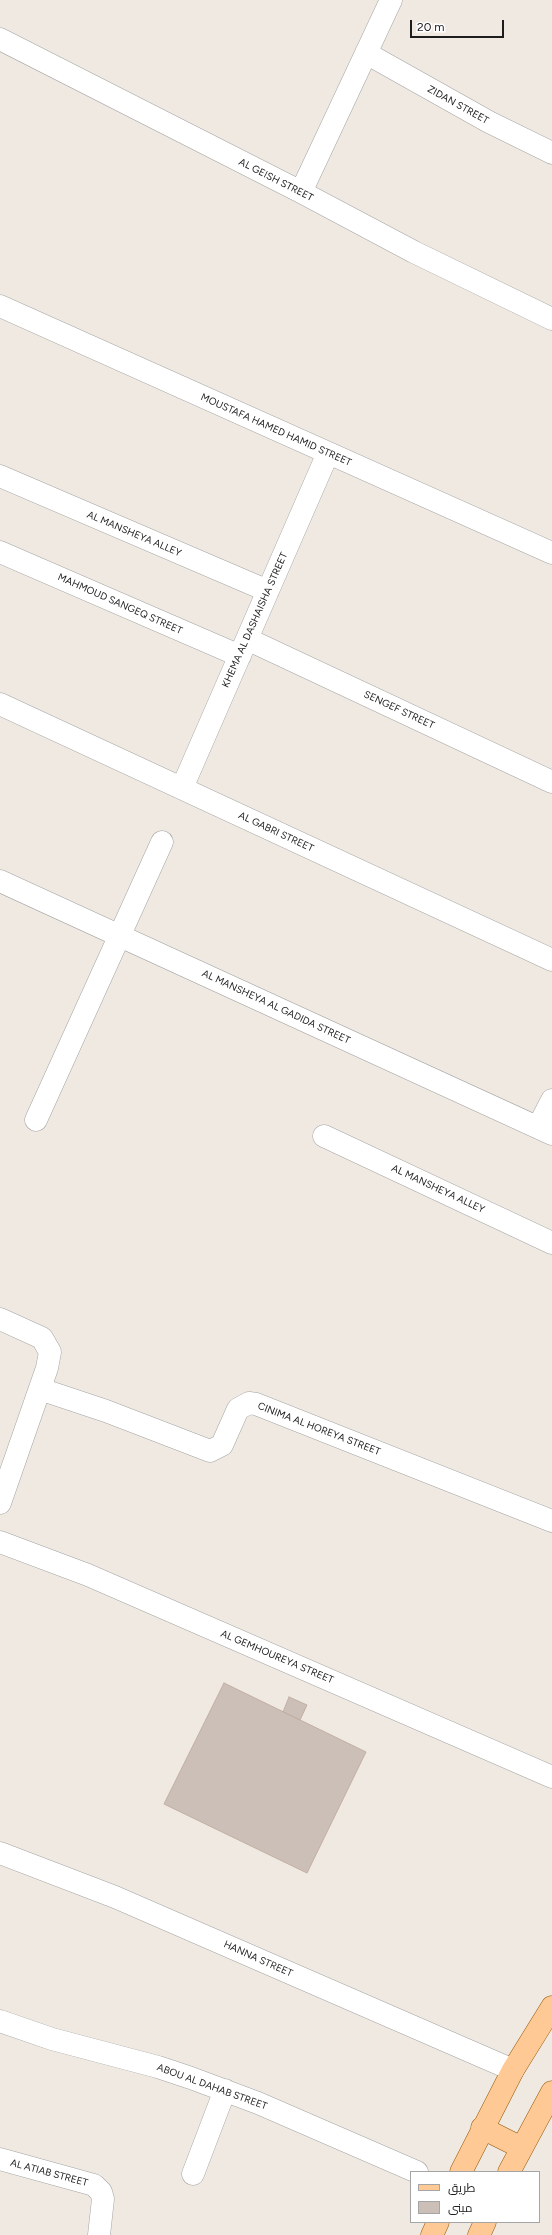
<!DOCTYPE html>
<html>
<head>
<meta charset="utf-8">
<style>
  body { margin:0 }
  #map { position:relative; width:552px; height:2235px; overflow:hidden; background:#efe9e1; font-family:Figtree,Cairo,sans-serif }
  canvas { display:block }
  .legend { position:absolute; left:410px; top:2171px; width:130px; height:52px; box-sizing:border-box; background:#fff; border:1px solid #a5a5a5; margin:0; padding:5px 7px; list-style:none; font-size:12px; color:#1d1d1d }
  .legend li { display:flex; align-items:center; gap:8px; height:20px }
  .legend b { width:20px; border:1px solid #a5a5a5 }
  .scale { position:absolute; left:410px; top:20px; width:94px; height:18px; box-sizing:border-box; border:2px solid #1d1d1d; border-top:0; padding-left:5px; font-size:12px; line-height:14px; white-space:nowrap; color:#1d1d1d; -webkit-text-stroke:3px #fff; paint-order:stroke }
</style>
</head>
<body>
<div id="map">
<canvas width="552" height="2235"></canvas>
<ul class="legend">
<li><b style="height:5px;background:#ffc996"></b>طريق</li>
<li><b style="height:11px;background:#cbbfb7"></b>مبنى</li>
</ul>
<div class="scale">20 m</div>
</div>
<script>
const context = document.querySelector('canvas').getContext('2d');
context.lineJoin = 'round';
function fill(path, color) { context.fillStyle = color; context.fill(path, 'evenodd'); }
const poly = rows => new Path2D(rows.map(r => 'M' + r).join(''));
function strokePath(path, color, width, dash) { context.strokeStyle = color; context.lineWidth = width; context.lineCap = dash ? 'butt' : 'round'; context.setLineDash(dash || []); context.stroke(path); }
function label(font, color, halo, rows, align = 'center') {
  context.font = font + ' Figtree,sans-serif'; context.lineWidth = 3; context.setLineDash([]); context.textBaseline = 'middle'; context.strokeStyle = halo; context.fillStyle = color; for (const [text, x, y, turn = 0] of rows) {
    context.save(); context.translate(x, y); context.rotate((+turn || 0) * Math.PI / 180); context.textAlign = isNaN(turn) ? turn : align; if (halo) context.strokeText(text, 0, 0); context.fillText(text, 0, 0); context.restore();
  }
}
const building = poly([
  [224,1683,366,1752,307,1873,164,1804,224,1683],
  [289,1697,307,1705,300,1720,283,1712,289,1697]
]);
const minor = poly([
  [0,39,301,192,414,252,552,319],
  [366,53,489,122,552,153],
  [301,192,391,0],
  [0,306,552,553],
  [0,476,268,591],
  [0,552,240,656],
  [247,639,552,782],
  [0,704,552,960],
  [182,788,328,453],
  [0,881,552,1134],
  [36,1120,162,842],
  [538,1127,552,1100],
  [324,1136,552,1243],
  [0,1319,42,1338,50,1352,47,1368,0,1503],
  [40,1389,106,1411,210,1451,222,1445,238,1409,249,1403,256,1404,552,1521],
  [0,1542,88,1575,552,1777],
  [0,1853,115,1897,513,2070],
  [0,2021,52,2039,158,2067,191,2078,258,2103,417,2172],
  [0,2159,94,2185,101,2192,103,2199,99,2235],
  [193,2174,225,2090]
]);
const major = poly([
  [482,2128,520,2147],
  [461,2172,513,2070,552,2007],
  [509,2172,552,2092],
  [432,2235,438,2222],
  [479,2235,485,2222]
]);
const streetNames = [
  ["ZIDAN STREET",458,105,29],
  ["AL GEISH STREET",276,180,27],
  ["MOUSTAFA HAMED HAMID STREET",276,430,24],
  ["AL MANSHEYA ALLEY",134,534,23],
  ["MAHMOUD SANGEQ STREET",120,604,24],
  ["KHEMA AL DASHAISHA STREET",255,620,-66],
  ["SENGEF STREET",399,710,25],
  ["AL GABRI STREET",276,832,25],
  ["AL MANSHEYA AL GADIDA STREET",276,1007,25],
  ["AL MANSHEYA ALLEY",438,1189,25],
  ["CINIMA AL HOREYA STREET",319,1429,21],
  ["AL GEMHOUREYA STREET",277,1657,23],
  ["HANNA STREET",258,1959,24],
  ["ABOU AL DAHAB STREET",212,2087,20],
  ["AL ATIAB STREET",49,2173,15]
];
fill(building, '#cbbfb7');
strokePath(building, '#c2aea2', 1);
strokePath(minor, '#a4a4a4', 23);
strokePath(major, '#955700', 23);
strokePath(minor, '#fff', 22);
strokePath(major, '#ffc996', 22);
label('10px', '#1d1d1d', '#fff', streetNames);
</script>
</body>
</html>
